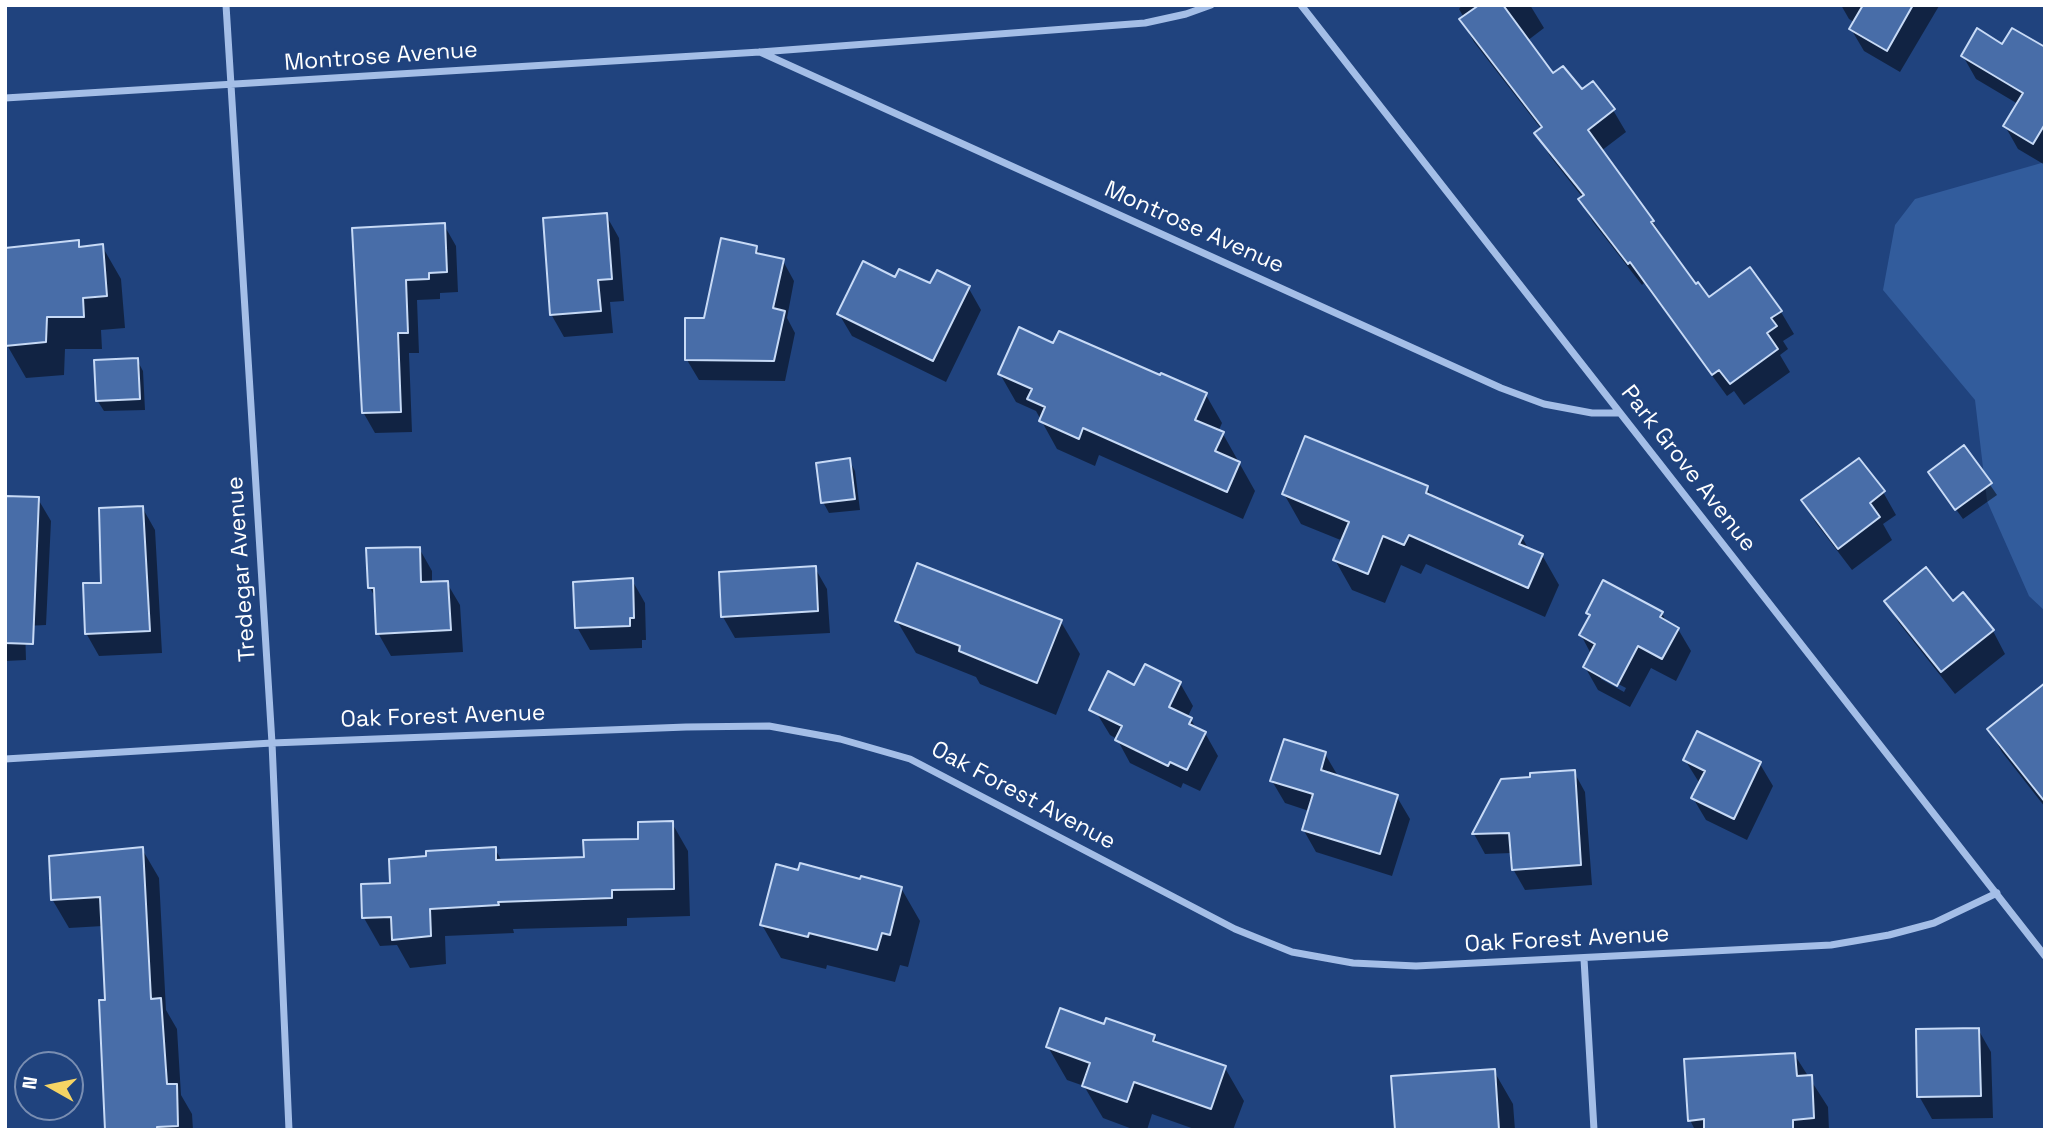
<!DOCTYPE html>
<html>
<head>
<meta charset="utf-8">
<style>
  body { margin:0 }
  #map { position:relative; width:2050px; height:1135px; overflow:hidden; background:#20437e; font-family:"Space Grotesk",sans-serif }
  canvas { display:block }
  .frame { position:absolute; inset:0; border:7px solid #fff; pointer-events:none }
  .north { position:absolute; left:14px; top:1051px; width:70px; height:70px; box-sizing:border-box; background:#20437e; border:2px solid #798eb2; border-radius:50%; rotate:279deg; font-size:19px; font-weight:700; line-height:28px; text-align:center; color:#fff }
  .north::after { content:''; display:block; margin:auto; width:24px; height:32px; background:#f5d464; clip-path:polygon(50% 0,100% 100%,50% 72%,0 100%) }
</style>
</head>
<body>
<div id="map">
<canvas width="2050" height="1135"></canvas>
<div class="frame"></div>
<div class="north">N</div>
</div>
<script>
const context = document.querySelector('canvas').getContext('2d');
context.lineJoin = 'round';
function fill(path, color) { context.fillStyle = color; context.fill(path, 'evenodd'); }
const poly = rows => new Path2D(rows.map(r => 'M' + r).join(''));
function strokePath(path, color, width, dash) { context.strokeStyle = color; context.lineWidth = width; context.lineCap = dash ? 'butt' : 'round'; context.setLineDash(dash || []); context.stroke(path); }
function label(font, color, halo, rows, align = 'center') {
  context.font = font + ' "Space Grotesk",sans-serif'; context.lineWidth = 5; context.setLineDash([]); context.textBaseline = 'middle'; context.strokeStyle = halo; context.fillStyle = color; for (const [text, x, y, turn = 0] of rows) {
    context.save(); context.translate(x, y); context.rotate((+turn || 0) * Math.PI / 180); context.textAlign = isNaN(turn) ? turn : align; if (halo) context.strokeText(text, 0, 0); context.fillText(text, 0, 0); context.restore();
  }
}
const green = poly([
  [2045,162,2045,611,2029,596,1987,501,1975,400,1883,290,1895,225,1915,199]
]);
const shadow = poly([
  [1462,5,1530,5,1544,28,1527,41,1553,76,1613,110,1626,132,1601,151,1653,222,1695,287,1709,299,1781,312,1794,334,1783,341,1788,349,1780,355,1790,372,1744,405,1734,391,1727,396,1644,283,1642,285,1593,222,1580,200,1583,198,1550,156,1537,134,1542,130,1474,42,1461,19,1464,18,1459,9],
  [1841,5,1938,5,1939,6,1900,72,1864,51,1851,29,1854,22,1849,19],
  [2003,46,2045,49,2045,165,2018,149,2005,126,2018,104,1976,79,1963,56],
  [606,215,619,238,624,301,610,302,613,333,564,337,551,314],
  [444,225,456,246,458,292,440,293,440,299,417,300,419,353,409,353,412,432,375,433,363,412,354,229],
  [78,242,81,248,102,246,121,279,125,328,101,330,102,349,65,349,64,375,26,378,7,345],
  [756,247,761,256,783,261,794,281,787,318,795,333,785,381,699,380,687,360,705,320],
  [896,280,930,286,968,287,981,310,946,382,852,336,839,314],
  [1054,346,1206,395,1222,423,1218,432,1223,434,1255,491,1243,519,1099,455,1095,466,1057,449,1036,411,1016,402,1000,374],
  [137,360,143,371,145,410,104,411,97,400],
  [1964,447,1997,495,1963,519,1937,483],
  [849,460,855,471,860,510,829,513,823,502],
  [1427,488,1433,498,1522,537,1529,550,1542,555,1559,585,1545,617,1426,564,1421,574,1401,565,1385,603,1352,590,1335,560,1343,541,1301,524,1284,494],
  [1883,492,1896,515,1883,524,1892,540,1852,570,1816,523,1803,501],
  [38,499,51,521,46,625,25,626,26,660,5,661,5,521],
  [142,507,155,530,162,653,99,656,86,633,103,584],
  [419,548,432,571,432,583,447,583,460,605,463,652,391,656,378,633,376,599,370,588],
  [815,568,827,589,830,633,735,638,723,617,721,574],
  [632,580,645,603,646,640,642,640,642,648,590,650,577,627],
  [1963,594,1993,631,2005,654,1955,694,1899,623,1886,601,1953,603],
  [1588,613,1662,613,1667,623,1678,629,1691,651,1676,681,1651,668,1630,707,1598,690,1585,667,1591,654,1581,635,1591,618],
  [1601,675,1626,688,1624,692,1601,679],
  [897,621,1061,622,1080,654,1056,715,980,684,976,677,916,653],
  [1180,683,1193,706,1187,718,1191,719,1196,729,1205,733,1218,756,1200,791,1183,783,1181,788,1130,763,1117,739,1110,735,1096,712,1135,687],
  [2044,685,2045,807,2002,752,1989,729],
  [1325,754,1338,776,1397,797,1410,819,1392,876,1316,852,1303,829,1309,811,1285,803,1272,781],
  [1685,760,1760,764,1773,786,1747,840,1706,820,1693,798,1700,784],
  [1574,772,1585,792,1592,885,1525,890,1513,869,1512,853,1485,854,1474,834,1502,780,1532,779],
  [672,823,688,851,690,916,627,918,627,926,513,929,514,933,445,936,446,964,410,968,397,945,380,946,364,918,392,885,495,849,502,861,585,859,640,840],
  [142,849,159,878,166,1010,177,1029,181,1095,192,1114,193,1130,107,1130,103,926,69,928,52,899],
  [800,872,901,888,920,921,908,967,900,965,895,982,827,965,826,969,781,958,762,925],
  [1105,1026,1154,1036,1159,1045,1225,1068,1244,1101,1233,1130,1197,1130,1152,1114,1147,1130,1135,1130,1103,1118,1084,1086,1067,1080,1048,1047],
  [1978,1029,1991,1052,1993,1118,1932,1119,1919,1096],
  [1794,1054,1828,1107,1829,1130,1695,1130,1690,1120],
  [1494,1071,1513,1104,1515,1130,1397,1130],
  [500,1128,501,1130,456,1130]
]);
const building = poly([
  [1479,5,1503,5,1553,73,1563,66,1582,89,1593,81,1615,109,1588,130,1654,221,1651,222,1696,284,1698,282,1709,297,1750,267,1782,311,1771,318,1777,326,1767,333,1778,349,1730,384,1719,370,1712,375,1630,262,1628,264,1578,199,1584,195,1534,133,1542,127,1459,19,1479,5],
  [1863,5,1913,5,1887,51,1849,29,1863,5],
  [1977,28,2002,44,2012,28,2045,47,2045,124,2033,144,2003,126,2023,93,1961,56,1977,28],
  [607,213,612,279,598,280,601,311,550,315,543,218,607,213],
  [445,223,447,272,429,273,429,279,406,280,408,333,398,333,401,412,362,413,352,228,445,223],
  [721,238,757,246,756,253,784,259,773,308,785,311,774,361,685,360,685,318,704,318,721,238],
  [79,240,79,247,103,244,107,296,83,298,84,317,47,317,46,342,5,346,5,248,79,240],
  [863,261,895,277,899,269,930,283,937,270,970,286,933,361,837,314,863,261],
  [1019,327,1053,343,1059,331,1160,375,1161,373,1207,393,1195,420,1224,432,1215,451,1240,462,1227,492,1083,428,1079,439,1039,421,1045,407,1027,399,1032,389,998,374,1019,327],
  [138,358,140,399,96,401,94,360,138,358],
  [1305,436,1428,486,1426,493,1523,536,1519,544,1543,554,1528,588,1409,535,1404,545,1383,536,1368,574,1333,560,1349,522,1282,494,1305,436],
  [1964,445,1992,483,1955,510,1928,472,1964,445],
  [850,458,855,499,821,503,816,463,850,458],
  [1859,458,1885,491,1870,503,1880,517,1838,549,1801,500,1859,458],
  [5,496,39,497,33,644,5,643,5,496],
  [143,506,150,631,85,634,83,583,101,583,99,508,143,506],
  [420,547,421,582,448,581,451,630,376,634,374,588,368,588,366,548,420,547],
  [917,563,1062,620,1037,683,959,651,960,646,895,621,917,563],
  [816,566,818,611,721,617,719,572,816,566],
  [1926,567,1953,601,1963,592,1994,630,1941,672,1884,601,1926,567],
  [633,578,634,618,630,618,630,626,575,628,573,582,633,578],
  [1603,580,1663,612,1660,617,1679,628,1662,659,1638,646,1617,686,1583,667,1595,644,1579,635,1590,615,1586,613,1603,580],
  [1145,664,1181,682,1169,707,1192,718,1189,724,1206,732,1187,770,1170,762,1168,766,1115,740,1122,726,1089,710,1108,671,1134,685,1145,664],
  [2045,683,2045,802,1987,729,2045,683],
  [1697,731,1761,762,1734,819,1691,798,1705,771,1683,760,1697,731],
  [1284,739,1326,752,1321,770,1398,795,1380,854,1302,830,1313,794,1270,781,1284,739],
  [1575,770,1581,865,1512,870,1509,833,1472,834,1501,779,1530,777,1530,773,1575,770],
  [673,821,674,889,612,890,612,898,498,902,499,905,430,909,431,936,392,940,391,917,362,918,361,884,390,883,389,859,426,856,426,851,496,847,496,860,584,857,583,840,638,839,638,822,673,821],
  [143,847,151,999,161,998,167,1084,177,1084,178,1126,157,1127,157,1130,105,1130,99,1000,105,1000,100,897,51,900,49,856,143,847],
  [800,863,860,879,861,876,902,887,890,935,882,933,877,950,809,933,808,937,760,925,776,864,798,870,800,863],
  [1060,1008,1104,1024,1106,1018,1155,1035,1153,1041,1226,1066,1211,1109,1134,1082,1127,1102,1082,1086,1090,1063,1046,1047,1060,1008],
  [1979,1028,1981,1096,1917,1097,1916,1029,1979,1028],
  [1795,1053,1797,1076,1812,1075,1814,1118,1793,1120,1793,1130,1704,1130,1704,1119,1688,1121,1684,1059,1795,1053],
  [1495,1069,1499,1130,1395,1130,1391,1076,1495,1069]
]);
const street = poly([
  [226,5,272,743,289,1130],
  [1301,5,2045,956],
  [760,52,1501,388,1544,404,1592,413,1619,413],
  [5,98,760,52,1145,23,1186,14,1211,5],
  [5,759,272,743,686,727,769,726,840,739,910,759,1235,929,1292,952,1353,963,1416,966,1831,945,1889,935,1934,923,1997,893],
  [1584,959,1594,1130]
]);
const streetNames = [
  ["Montrose Avenue",381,57,-4],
  ["Montrose Avenue",1194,228,24],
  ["Park Grove Avenue",1688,469,52],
  ["Tredegar Avenue",242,569,-94],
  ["Oak Forest Avenue",443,717,-2],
  ["Oak Forest Avenue",1023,796,28],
  ["Oak Forest Avenue",1567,940,-3]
];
fill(green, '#325c9c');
fill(shadow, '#0007');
fill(building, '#486da8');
strokePath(building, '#c7daf6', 2);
strokePath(street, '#a4bee7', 7);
label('23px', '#fff', '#20437e', streetNames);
</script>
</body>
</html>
